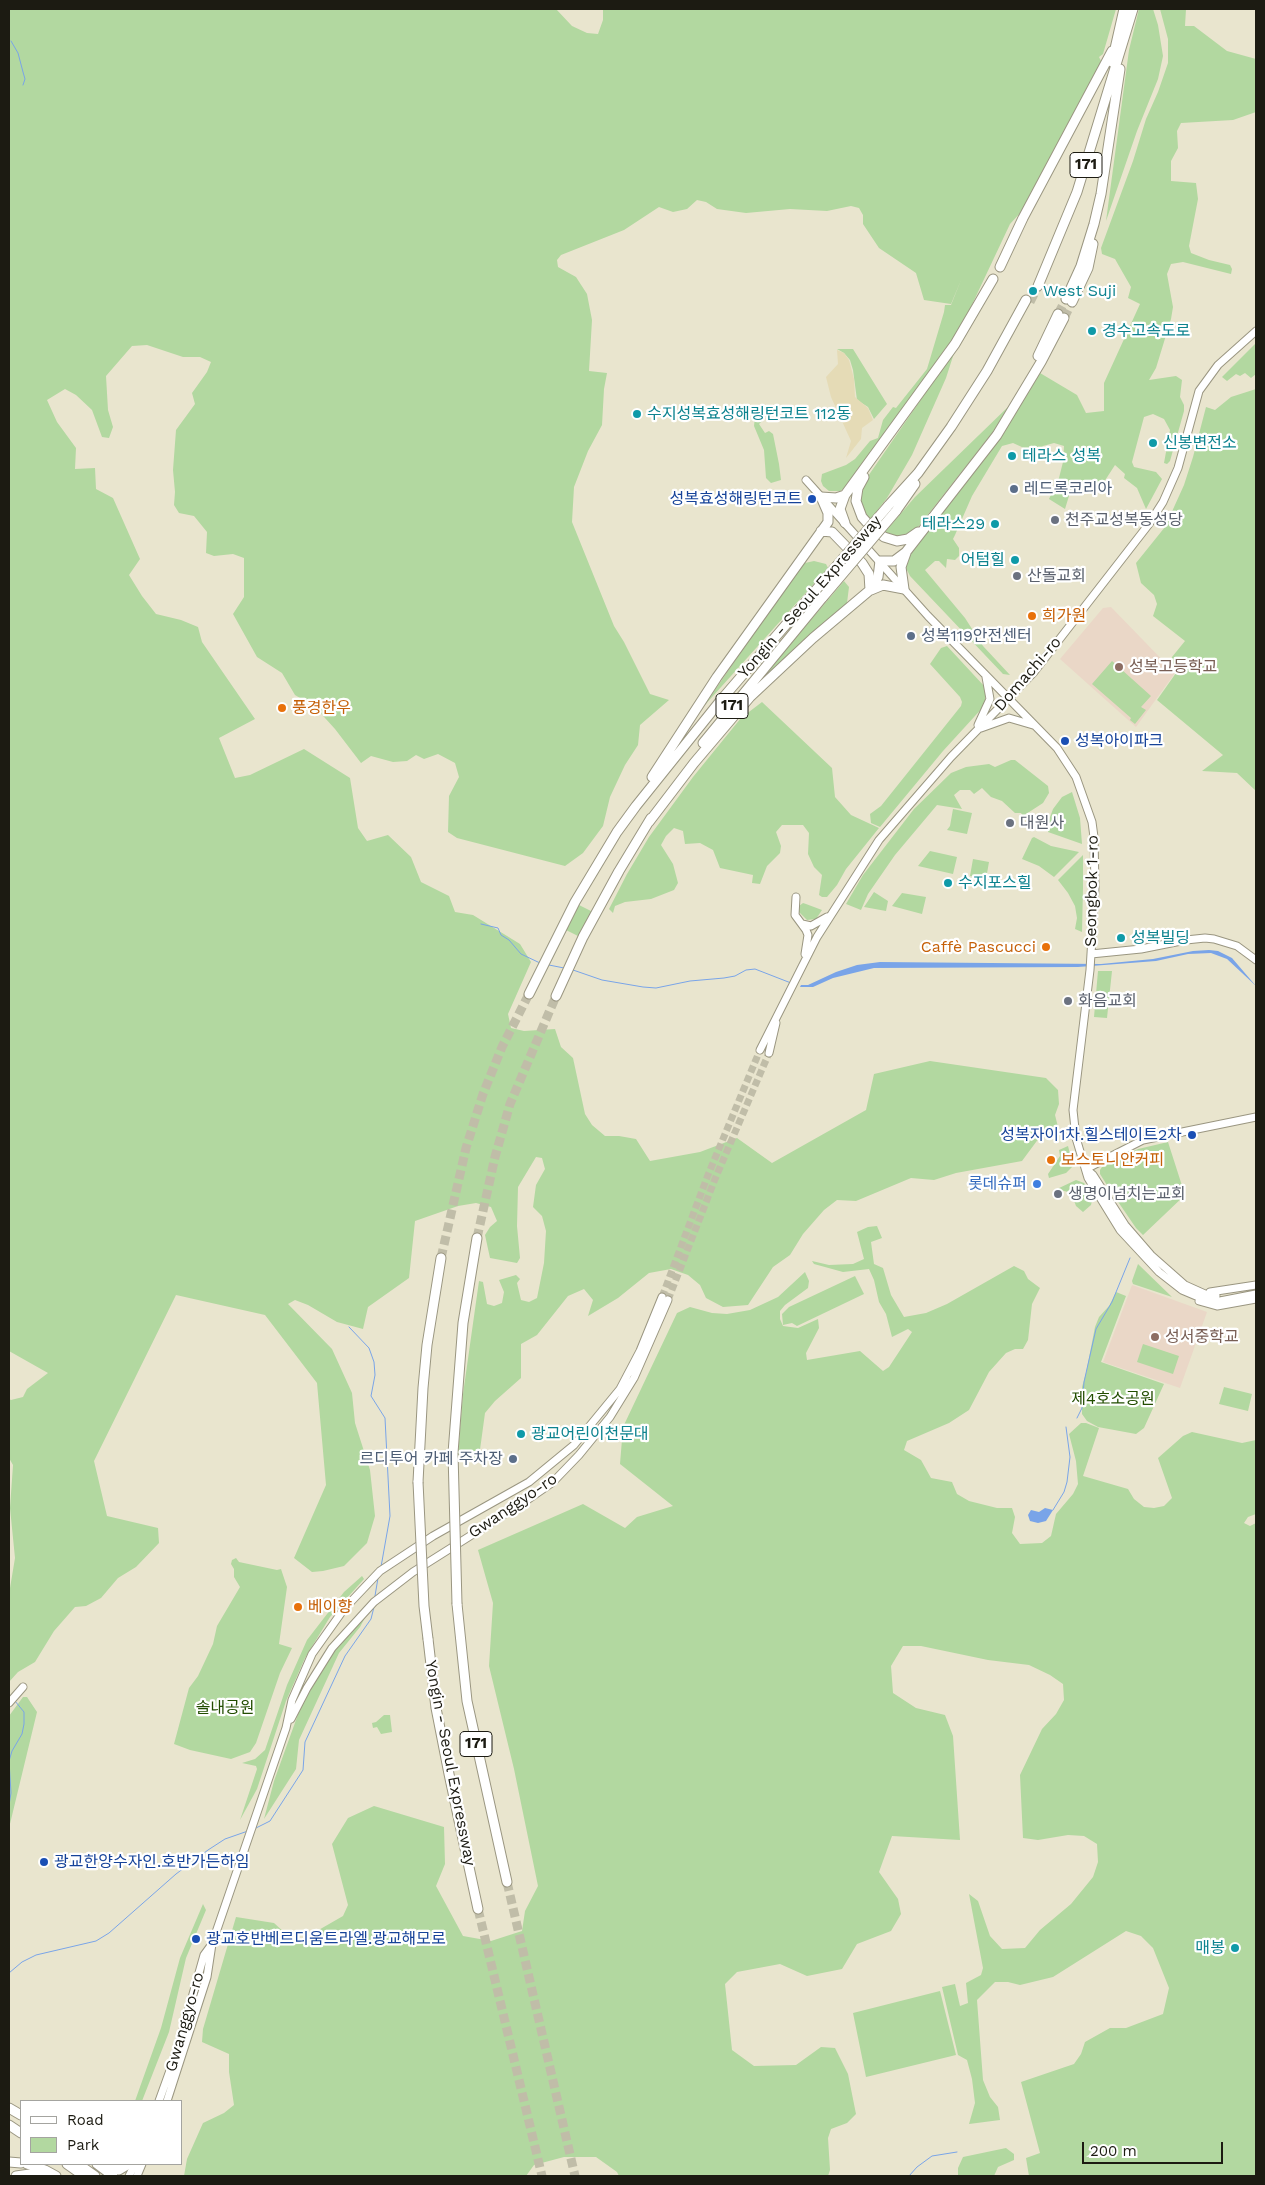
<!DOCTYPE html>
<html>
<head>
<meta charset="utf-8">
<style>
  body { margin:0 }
  #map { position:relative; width:1265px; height:2185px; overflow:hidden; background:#e9e5ce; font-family:"Work Sans",sans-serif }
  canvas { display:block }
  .frame { position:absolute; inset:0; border:10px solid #1c1b12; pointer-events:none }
  .legend { position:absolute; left:20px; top:2100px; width:162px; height:65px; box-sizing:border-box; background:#fff; border:1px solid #a4a4a0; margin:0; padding:6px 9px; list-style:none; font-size:15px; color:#1c1b12 }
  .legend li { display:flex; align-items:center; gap:10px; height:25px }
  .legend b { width:25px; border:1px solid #a4a4a0 }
  .scale { position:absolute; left:1082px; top:2142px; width:141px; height:22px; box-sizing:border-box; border:2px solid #1c1b12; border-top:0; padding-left:6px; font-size:15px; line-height:18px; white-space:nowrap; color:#1c1b12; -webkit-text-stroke:4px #fff; paint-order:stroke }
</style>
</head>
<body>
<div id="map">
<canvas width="1265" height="2185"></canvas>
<div class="frame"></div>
<ul class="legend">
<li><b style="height:6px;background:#fff"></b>Road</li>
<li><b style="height:14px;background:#b2d8a0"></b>Park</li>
</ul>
<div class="scale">200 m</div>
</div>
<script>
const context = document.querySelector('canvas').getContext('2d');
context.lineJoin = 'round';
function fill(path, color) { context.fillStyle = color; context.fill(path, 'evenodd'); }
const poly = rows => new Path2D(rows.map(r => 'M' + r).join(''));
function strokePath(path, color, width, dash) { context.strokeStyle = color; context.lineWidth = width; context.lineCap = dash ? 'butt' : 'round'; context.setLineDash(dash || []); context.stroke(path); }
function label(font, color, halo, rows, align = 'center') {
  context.font = font + ' "Work Sans","Noto Sans KR",sans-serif'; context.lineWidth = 4.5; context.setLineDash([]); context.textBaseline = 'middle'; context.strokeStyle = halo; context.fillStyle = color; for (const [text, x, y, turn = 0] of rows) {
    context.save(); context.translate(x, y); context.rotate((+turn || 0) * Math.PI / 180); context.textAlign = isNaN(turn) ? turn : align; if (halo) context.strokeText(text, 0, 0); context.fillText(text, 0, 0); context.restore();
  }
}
const education = poly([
  [1111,607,1175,673,1136,727,1060,659,1103,608],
  [1132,1285,1207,1312,1180,1388,1103,1362]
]);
const green = poly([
  [9,9,556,9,572,26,587,33,598,34,603,20,603,9,1116,9,1103,54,1099,57,1101,61,1087,95,1021,212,1010,224,961,328,845,488,840,491,829,491,823,486,821,481,822,474,846,465,855,459,870,441,878,438,883,420,893,407,896,408,927,369,944,312,945,305,951,305,961,280,951,304,924,300,916,273,879,248,863,224,863,215,859,208,851,206,827,211,790,209,746,213,717,209,706,202,697,200,687,209,673,212,659,207,624,230,561,255,557,260,558,267,576,277,587,294,592,320,589,371,607,373,604,389,602,425,588,451,574,487,572,522,614,626,624,642,650,694,669,700,640,725,638,745,625,765,610,797,603,826,583,853,565,866,457,838,448,832,449,796,459,777,455,763,438,754,424,759,416,755,407,761,393,762,371,756,361,763,335,729,315,707,295,695,282,673,257,657,233,614,244,597,244,558,233,554,214,556,206,553,207,532,194,516,179,513,174,505,175,492,173,470,176,430,195,404,192,393,207,372,211,362,200,357,183,357,147,345,132,346,106,376,108,410,113,427,109,438,102,437,92,410,76,395,65,389,47,400,57,422,76,448,75,469,95,468,96,489,113,498,140,559,129,575,142,596,156,614,181,620,198,627,202,642,255,719,219,738,235,778,250,775,304,749,350,778,358,828,367,841,388,835,411,857,421,882,449,896,455,912,473,915,520,944,531,962,508,1014,511,1028,524,1031,555,1029,561,1047,573,1058,585,1114,592,1125,605,1136,619,1136,636,1139,650,1161,700,1152,737,1138,772,1163,866,1110,874,1074,930,1061,1046,1078,1058,1090,1059,1104,1055,1115,1060,1135,1055,1137,1048,1134,1039,1138,1022,1161,956,1173,934,1180,911,1178,856,1201,837,1200,824,1210,803,1234,790,1255,773,1267,748,1305,723,1307,706,1298,700,1285,688,1275,671,1269,649,1273,618,1298,588,1316,593,1300,584,1289,568,1296,537,1335,521,1344,521,1378,495,1401,485,1413,479,1457,465,1461,458,1454,463,1394,479,1281,483,1282,487,1304,494,1306,502,1303,504,1292,499,1280,516,1275,520,1279,517,1283,521,1300,529,1302,537,1298,544,1263,546,1231,542,1216,533,1207,536,1185,545,1169,542,1158,536,1157,518,1187,517,1226,520,1258,517,1263,490,1258,485,1235,490,1227,497,1221,491,1207,476,1203,458,1206,415,1221,409,1278,368,1307,363,1329,337,1322,308,1305,295,1300,288,1304,332,1349,352,1393,355,1423,370,1470,375,1516,367,1543,344,1566,323,1571,312,1572,294,1558,326,1485,317,1383,265,1315,176,1295,94,1461,107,1516,158,1528,159,1543,136,1567,118,1578,101,1598,86,1606,75,1607,54,1631,35,1662,18,1672,9,1682,9,1594,15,1558,10,1508,13,1465,9,1458,9,1399,11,1400,23,1397,27,1389,48,1373,9,1351],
  [1139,9,1153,9,1158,25,1163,56,1158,79,1137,131,1106,221,1129,50],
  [1160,9,1186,9,1185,26,1194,26,1227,51,1256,59,1256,112,1233,120,1181,123,1177,131,1178,148,1171,161,1171,181,1196,183,1198,199,1189,246,1191,253,1209,260,1230,265,1232,269,1231,274,1183,262,1171,264,1167,274,1173,307,1171,319,1156,368,1149,380,1176,376,1182,380,1180,397,1184,405,1184,411,1170,461,1167,464,1164,463,1170,430,1164,419,1153,414,1144,417,1132,462,1134,467,1156,472,1162,479,1146,509,1137,488,1124,478,1125,474,1115,465,1104,482,1092,484,1082,482,1072,486,1065,509,1049,499,1059,478,1063,462,1064,446,1054,443,1043,446,1037,453,1029,455,1024,448,1013,443,1002,446,972,496,955,535,953,539,959,548,959,556,955,560,947,559,946,568,939,561,935,561,925,570,965,618,983,646,1010,675,1003,674,910,576,906,568,906,562,908,557,994,446,1040,373,1077,395,1086,413,1104,411,1104,383,1140,304,1128,298,1131,287,1115,259,1102,254,1101,248,1133,161,1146,119,1158,92,1168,63,1168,39],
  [1256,343,1256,374,1251,378,1245,373,1240,376,1236,374,1227,381,1222,377],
  [837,349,853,349,887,404,874,419,868,407,857,400,853,370,850,360,844,353],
  [955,350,946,378,912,455,887,498,869,521,863,514,859,497,864,482],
  [1256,389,1256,791,1237,773,1202,771,1223,755,1157,700,1176,673,1171,663,1172,657,1185,641,1153,616,1157,604,1154,595,1141,583,1136,563,1165,527,1184,485,1193,457,1206,407,1215,410,1231,397],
  [1011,404,996,428,915,531,896,537,885,532,915,497],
  [760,410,758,413,763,420,759,424,765,433,769,431,773,434,779,464,781,480,771,483,766,478,764,450,754,426,755,417,753,412],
  [814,561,826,564,828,568,704,706,796,572,805,563],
  [844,581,849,587,847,603,730,715],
  [947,646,985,687,985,705,943,751,880,827,871,823,870,814,881,806,961,706,962,702,960,697,930,664,941,648],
  [1112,661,1151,696,1141,707,1146,710,1135,724,1130,720,1131,718,1092,684],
  [762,702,832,768,835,797,851,815,879,828,846,869,837,885,827,897,822,897,819,895,822,875,814,867,808,854,809,833,803,825,782,825,776,832,781,846,780,853,767,866,760,884,752,883,753,875,720,868,713,850,700,843,685,844,683,831,674,828,666,836,661,845,673,864,678,883,674,890,651,899,625,902,615,906,613,913,609,909,627,874,649,837,693,777,741,718],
  [1011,760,1015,760,1048,786,1049,793,1043,803,1023,816,1021,813,1015,813,1002,801,991,797,982,788,974,794,970,790,960,790,954,795,962,809,937,805,895,855,868,894,861,910,846,904,863,875,914,809,951,773,966,767,989,764,995,767],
  [1072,792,1080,818,1082,844,1048,832,1049,820,1053,809,1062,797],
  [953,809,972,813,967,834,947,830,950,826],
  [1034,837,1051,846,1079,852,1054,877,1039,866,1022,859,1032,838],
  [930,851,957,857,953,874,918,866],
  [1083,855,1083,888,1082,932,1075,929,1077,918,1075,906,1068,893,1058,880],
  [973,859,989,862,986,879,970,876],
  [874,892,888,901,886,911,864,907],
  [902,893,926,897,922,914,892,906],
  [803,903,806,904,822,910,816,919,807,920,799,912,799,906],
  [579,905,599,915,586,940,566,930],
  [1098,971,1112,971,1107,1018,1094,1017],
  [1168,1142,1185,1195,1143,1235,1136,1228,1110,1190,1100,1174,1100,1170,1102,1167,1138,1149],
  [1068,1146,1073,1166,1066,1173,1049,1178,1048,1174,1060,1156,1059,1150],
  [1076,1180,1084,1183,1093,1196,1091,1205,1083,1212,1076,1206,1072,1195,1070,1195,1068,1192,1057,1189],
  [877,1226,882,1238,871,1242,874,1264,883,1268,891,1295,904,1317,926,1313,947,1304,1014,1266,1024,1271,1028,1279,1040,1288,1032,1304,1028,1340,1023,1349,1015,1349,1006,1353,989,1372,969,1410,949,1423,907,1441,904,1450,921,1460,931,1478,952,1482,957,1494,969,1501,997,1508,1012,1508,1015,1517,1012,1533,1020,1544,1042,1543,1051,1536,1056,1514,1073,1494,1078,1484,1076,1461,1069,1434,1081,1423,1086,1423,1099,1428,1083,1476,1128,1489,1134,1499,1144,1507,1154,1508,1164,1506,1172,1498,1158,1458,1183,1436,1192,1432,1242,1443,1256,1440,1256,1514,1248,1517,1244,1523,1250,1526,1256,1523,1256,2176,1029,2176,1026,2158,1040,2153,1021,2082,1074,2064,1081,2054,1085,2042,1110,2028,1126,2028,1163,2014,1169,1988,1153,1948,1141,1936,1126,1931,1053,1977,1020,1985,1008,1982,995,1982,977,2000,983,2080,990,2097,998,2107,1000,2120,969,2124,975,2103,972,2079,967,2060,958,2055,942,1987,955,1984,960,2006,968,2003,966,1983,981,1975,983,1968,969,1894,978,1901,990,1936,1002,1949,1025,1948,1040,1930,1071,1904,1093,1877,1098,1862,1097,1844,1084,1836,1068,1835,1038,1840,1023,1838,1020,1775,1042,1729,1056,1714,1064,1700,1063,1684,1050,1675,1029,1665,988,1660,921,1646,903,1646,891,1666,893,1693,916,1708,945,1715,953,1736,960,1840,892,1836,879,1872,898,1899,901,1914,891,1931,857,1944,842,1969,807,1976,780,1964,737,1972,725,1984,732,2050,754,2066,796,2065,821,2047,835,2048,848,2074,856,2114,847,2123,831,2129,828,2138,830,2170,828,2176,619,2176,617,2172,596,2157,564,2157,534,2165,526,2176,184,2176,187,2159,203,2123,224,2113,234,2105,229,2072,229,2054,202,2042,203,2029,236,1917,274,1923,296,1943,343,1916,348,1905,332,1844,348,1818,374,1806,444,1827,445,1864,436,1886,463,1936,491,1941,522,1931,525,1911,538,1886,514,1769,489,1666,493,1603,478,1550,583,1504,625,1528,637,1517,673,1506,620,1464,623,1427,677,1313,690,1307,712,1313,727,1314,750,1310,778,1297,805,1272,809,1281,808,1288,785,1305,780,1311,780,1319,783,1326,798,1328,818,1319,819,1328,806,1353,807,1360,860,1351,883,1371,889,1367,912,1332,908,1329,892,1337,886,1314,879,1302,874,1280,869,1269,843,1272,814,1264,812,1261,829,1265,853,1264,864,1259,857,1232,868,1227],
  [1138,1264,1172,1297,1133,1284,1132,1281],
  [855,1276,864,1294,797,1326,792,1323,783,1325,782,1314,789,1307],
  [1116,1292,1126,1296,1101,1362,1164,1384,1144,1428,1136,1434,1098,1427,1087,1421,1082,1414,1082,1387,1086,1373,1095,1327,1099,1317,1109,1306],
  [1143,1344,1179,1356,1173,1374,1137,1362],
  [1224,1387,1252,1394,1248,1411,1219,1404],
  [236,1558,239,1562,277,1570,281,1569,287,1587,279,1644,292,1648,280,1673,256,1743,250,1752,231,1759,190,1750,174,1744,189,1688,198,1676,213,1644,217,1626,240,1587,234,1577,234,1569,231,1564,232,1560],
  [362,1576,364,1579,330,1617,305,1658,286,1701,257,1789,240,1820,257,1769,256,1766,242,1763,255,1759,265,1750,287,1685,307,1640,344,1592],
  [367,1614,360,1627,339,1653,299,1740,296,1769,264,1819,274,1781,301,1706,334,1650],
  [23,1697,27,1697,37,1712,9,1828,9,1716],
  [384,1715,390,1715,392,1732,381,1734,377,1727,373,1728,372,1723,376,1722],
  [203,1904,206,1910,186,1958,169,2032,142,2101,135,2101,161,2028,180,1958],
  [940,1991,956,2055,866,2077,853,2013],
  [1006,2148,1014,2154,1014,2160,998,2167,994,2176,958,2176,958,2168,963,2157]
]);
const sand = poly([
  [837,350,844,353,849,360,854,379,855,397,868,408,873,420,862,428,861,439,846,458,851,441,831,397,826,377,838,364]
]);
const water = poly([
  [1209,950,1218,951,1232,958,1256,986,1227,959,1211,953,1188,954,1156,961,1078,967,874,968,833,978,813,987,800,987,801,985,808,985,836,972,857,965,880,962,1101,964,1153,959,1193,951],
  [1045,1508,1053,1510,1046,1521,1038,1523,1030,1521,1028,1515,1031,1510,1039,1512]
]);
const stream = poly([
  [11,41,18,53,23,72,25,79,23,85],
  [481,924,498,928,501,935,509,940,521,954,540,963],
  [549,965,564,968],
  [573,970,602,980,643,987,656,988,690,981,724,978,735,976,746,970,755,969,791,983],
  [349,1327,369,1348,374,1362,375,1375,371,1396,385,1418,390,1516,381,1567],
  [1077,1418,1082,1408,1084,1382,1096,1329,1112,1302,1130,1258],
  [1053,1510,1064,1492,1067,1482,1070,1457,1066,1427],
  [375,1596,378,1578],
  [9,1805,11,1793,9,1761,12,1751,22,1734,24,1724,24,1712,15,1701],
  [254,1829,270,1821,303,1770,305,1742,345,1656,371,1619,374,1607],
  [9,1973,22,1962,36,1955,96,1941,109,1933,176,1874,208,1850,225,1839,248,1831],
  [909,2176,917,2167,932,2156,957,2152]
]);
const secondaryTunnel = poly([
  [662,1297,708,1175,760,1050],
  [668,1300,715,1179,769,1053]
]);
const highwayTunnel = poly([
  [1030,302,1038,286],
  [1058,314,1066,299],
  [1064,318,1072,302],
  [477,1238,495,1157,510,1104,556,996],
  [441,1258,466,1148,483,1094,502,1047,529,994],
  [507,1882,575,2176],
  [478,1909,542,2176]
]);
const secondary = poly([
  [806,480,928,616,1057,748,1076,777,1092,822,1094,837,1095,888,1090,970,1073,1110,1076,1138,1088,1178,1120,1230,1159,1272,1182,1290,1201,1298,1220,1301,1256,1294],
  [978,725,990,699,986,677],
  [981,728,1009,718,1033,725],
  [796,897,795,915,806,930,808,935,805,954],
  [802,924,811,926,827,917],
  [1091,954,1141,949,1186,940,1205,938,1214,939,1237,946,1256,960],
  [760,1050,817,937,879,840,951,757,1034,672,1149,524,1163,502,1178,468,1199,391,1218,365,1256,331],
  [769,1053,776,1023],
  [1086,1169,1093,1175,1125,1225,1151,1255,1185,1285,1205,1294,1216,1296],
  [1086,1169,1143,1140,1256,1117],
  [1210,1292,1256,1285],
  [1199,1301,1217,1306,1256,1299],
  [9,1703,23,1687],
  [291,1719,307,1688,332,1648,374,1602,413,1572,527,1500,553,1482,579,1455,610,1417,634,1378,668,1300],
  [159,2101,177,2051,204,1955,212,1944],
  [167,2101,207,1977,212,1944,286,1728,292,1700,312,1654,344,1609,380,1571,433,1536,529,1482,574,1445,620,1389,640,1351,662,1297],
  [129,2176,135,2164],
  [137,2176,142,2164]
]);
const highway = poly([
  [1112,62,1124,9],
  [1000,267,1023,218,1112,51],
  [1038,286,1077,192,1133,9],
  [1066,299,1081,266,1094,224,1101,194,1120,69],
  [1072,302,1088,268,1093,244],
  [1038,356,1058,314],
  [864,477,858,488,856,501,862,517,871,527,884,537,897,541,908,539,918,532],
  [888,506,918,473,951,427,987,371,1026,300],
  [896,511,915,484],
  [845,523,840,509,845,495,955,344,993,279],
  [821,531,832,532,862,563,869,574,870,590],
  [871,590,883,585,904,589,901,567,906,553],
  [703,743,823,597],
  [652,777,717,677,828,522,828,513,821,497,836,498,845,495],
  [649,822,694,763,750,697,813,638,870,590,878,577,880,561,894,561,906,552,997,435,1041,362,1064,318],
  [529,994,575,902,617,832,636,806,721,700,815,591],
  [556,996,583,937,619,871,651,818],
  [453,1453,463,1323,477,1238],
  [418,1482,423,1388,427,1345,441,1258],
  [457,1604,467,1701,507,1882],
  [428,1639,436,1708,449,1774,478,1909],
  [9,2108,21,2115],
  [9,2125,21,2133],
  [9,2162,21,2163],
  [27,2164,45,2170,56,2176],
  [67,2164,84,2176],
  [78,2164,95,2176],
  [97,2164,113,2176],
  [107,2164,119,2170,129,2164],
  [16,2176,30,2174,43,2176]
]);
const highwayBridge = poly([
  [815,591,888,506],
  [823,597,896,511],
  [453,1453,457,1604],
  [418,1482,424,1606,428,1639]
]);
const markers = [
  [1033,291,5,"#0f9aa8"],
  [1092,331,5,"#0f9aa8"],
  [637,414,5,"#0f9aa8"],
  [1153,443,5,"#0f9aa8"],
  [1012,456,5,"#0f9aa8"],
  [1014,489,5,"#5c6f8a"],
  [812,499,5,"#1a4fb4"],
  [1055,520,5,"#6b7280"],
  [995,524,5,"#0f9aa8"],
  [1015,560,5,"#0f9aa8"],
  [1017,576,5,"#6b7280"],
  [1032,616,5,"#e8710a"],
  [911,636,5,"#5c6f8a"],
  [1119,667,5,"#8d6e63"],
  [282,708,5,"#e8710a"],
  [1065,741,5,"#1a4fb4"],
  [1010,823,5,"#6b7280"],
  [948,883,5,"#0f9aa8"],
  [1121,938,5,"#0f9aa8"],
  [1046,947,5,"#e8710a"],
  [1068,1001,5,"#6b7280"],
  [1192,1135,5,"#1a4fb4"],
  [1051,1160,5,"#e8710a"],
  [1037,1184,5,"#3f7fe0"],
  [1058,1194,5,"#6b7280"],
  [1155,1337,5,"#8d6e63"],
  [521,1434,5,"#0f9aa8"],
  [513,1459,5,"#5c6f8a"],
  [298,1607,5,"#e8710a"],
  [44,1862,5,"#1a4fb4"],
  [196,1939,5,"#1a4fb4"],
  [1235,1948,5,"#0f9aa8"]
];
const shields = [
  [1086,165,32],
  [732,706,32],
  [476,1744,32]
];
const shieldNames = [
  ["171",1086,165],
  ["171",732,706],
  ["171",476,1744]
];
const cultureNames = [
  ["West Suji",1043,291],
  ["경수고속도로",1102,331],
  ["수지성복효성해링턴코트 112동",647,414],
  ["신봉변전소",1163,443],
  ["테라스 성복",1022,456],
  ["테라스29",985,524,"right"],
  ["어텀힐",1005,560,"right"],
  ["수지포스힐",958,883],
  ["성복빌딩",1131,938],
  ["광교어린이천문대",531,1434],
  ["매봉",1225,1948,"right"]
];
const serviceNames = [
  ["레드록코리아",1024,489],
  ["성복119안전센터",921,636],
  ["르디투어 카페 주차장",503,1459,"right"]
];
const transitNames = [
  ["성복효성해링턴코트",802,499,"right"],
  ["성복아이파크",1075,741],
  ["성복자이1차.힐스테이트2차",1182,1135,"right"],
  ["광교한양수자인.호반가든하임",54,1862],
  ["광교호반베르디움트라엘.광교해모로",206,1939]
];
const worshipNames = [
  ["천주교성복동성당",1065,520],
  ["산돌교회",1027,576],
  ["대원사",1020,823],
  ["화음교회",1078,1001],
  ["생명이넘치는교회",1068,1194]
];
const streetNames = [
  ["Yongin - Seoul Expressway",810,597,-49],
  ["Domachi-ro",1028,674,-49],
  ["Seongbok 1-ro",1092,891,-89],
  ["Gwanggyo-ro",513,1506,-34],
  ["Yongin - Seoul Expressway",450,1763,79],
  ["Gwanggyo-ro",185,2022,-74]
];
const foodNames = [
  ["희가원",1042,616],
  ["풍경한우",292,708],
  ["Caffè Pascucci",1036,947,"right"],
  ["보스토니안커피",1061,1160],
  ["베이향",308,1607]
];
const educationNames = [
  ["성복고등학교",1129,667],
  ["성서중학교",1165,1337]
];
const shopNames = [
  ["롯데슈퍼",1027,1184]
];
const parkNames = [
  ["제4호소공원",1113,1399],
  ["솔내공원",225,1708]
];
fill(education, '#ead7c7');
fill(green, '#b2d8a0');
fill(sand, '#e5dbb6');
fill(water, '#79a4e8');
strokePath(stream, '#79a4e8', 1);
strokePath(secondaryTunnel, '#c0bda8', 7, [7, 3.5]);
strokePath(highwayTunnel, '#c0bda8', 9, [9, 4.5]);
strokePath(secondary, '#9a9681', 9);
strokePath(highway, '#9a9681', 11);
strokePath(secondary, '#fff', 7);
strokePath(highway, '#fff', 9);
strokePath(highwayBridge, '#9a9681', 11, []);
strokePath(highwayBridge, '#fff', 9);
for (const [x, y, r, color] of markers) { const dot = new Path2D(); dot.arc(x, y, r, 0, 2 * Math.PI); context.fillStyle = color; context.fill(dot); strokePath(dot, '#fff', 2); }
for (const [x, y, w] of shields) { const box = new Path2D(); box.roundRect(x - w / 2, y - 12.5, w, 25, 4); context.fillStyle = '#fff'; context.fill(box); strokePath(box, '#1c1b12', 1); }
label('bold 15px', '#1c1b12', null, shieldNames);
label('16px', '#0d838f', '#fff', cultureNames, 'left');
label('16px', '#4e5e75', '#fff', serviceNames, 'left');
label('16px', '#164399', '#fff', transitNames, 'left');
label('16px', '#5b616d', '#fff', worshipNames, 'left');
label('16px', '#1c1b12', '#fff', streetNames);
label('16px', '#c56008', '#fff', foodNames, 'left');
label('16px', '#785e54', '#fff', educationNames, 'left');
label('16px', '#366cbe', '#fff', shopNames, 'right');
label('16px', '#224d00', '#fff', parkNames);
</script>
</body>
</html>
